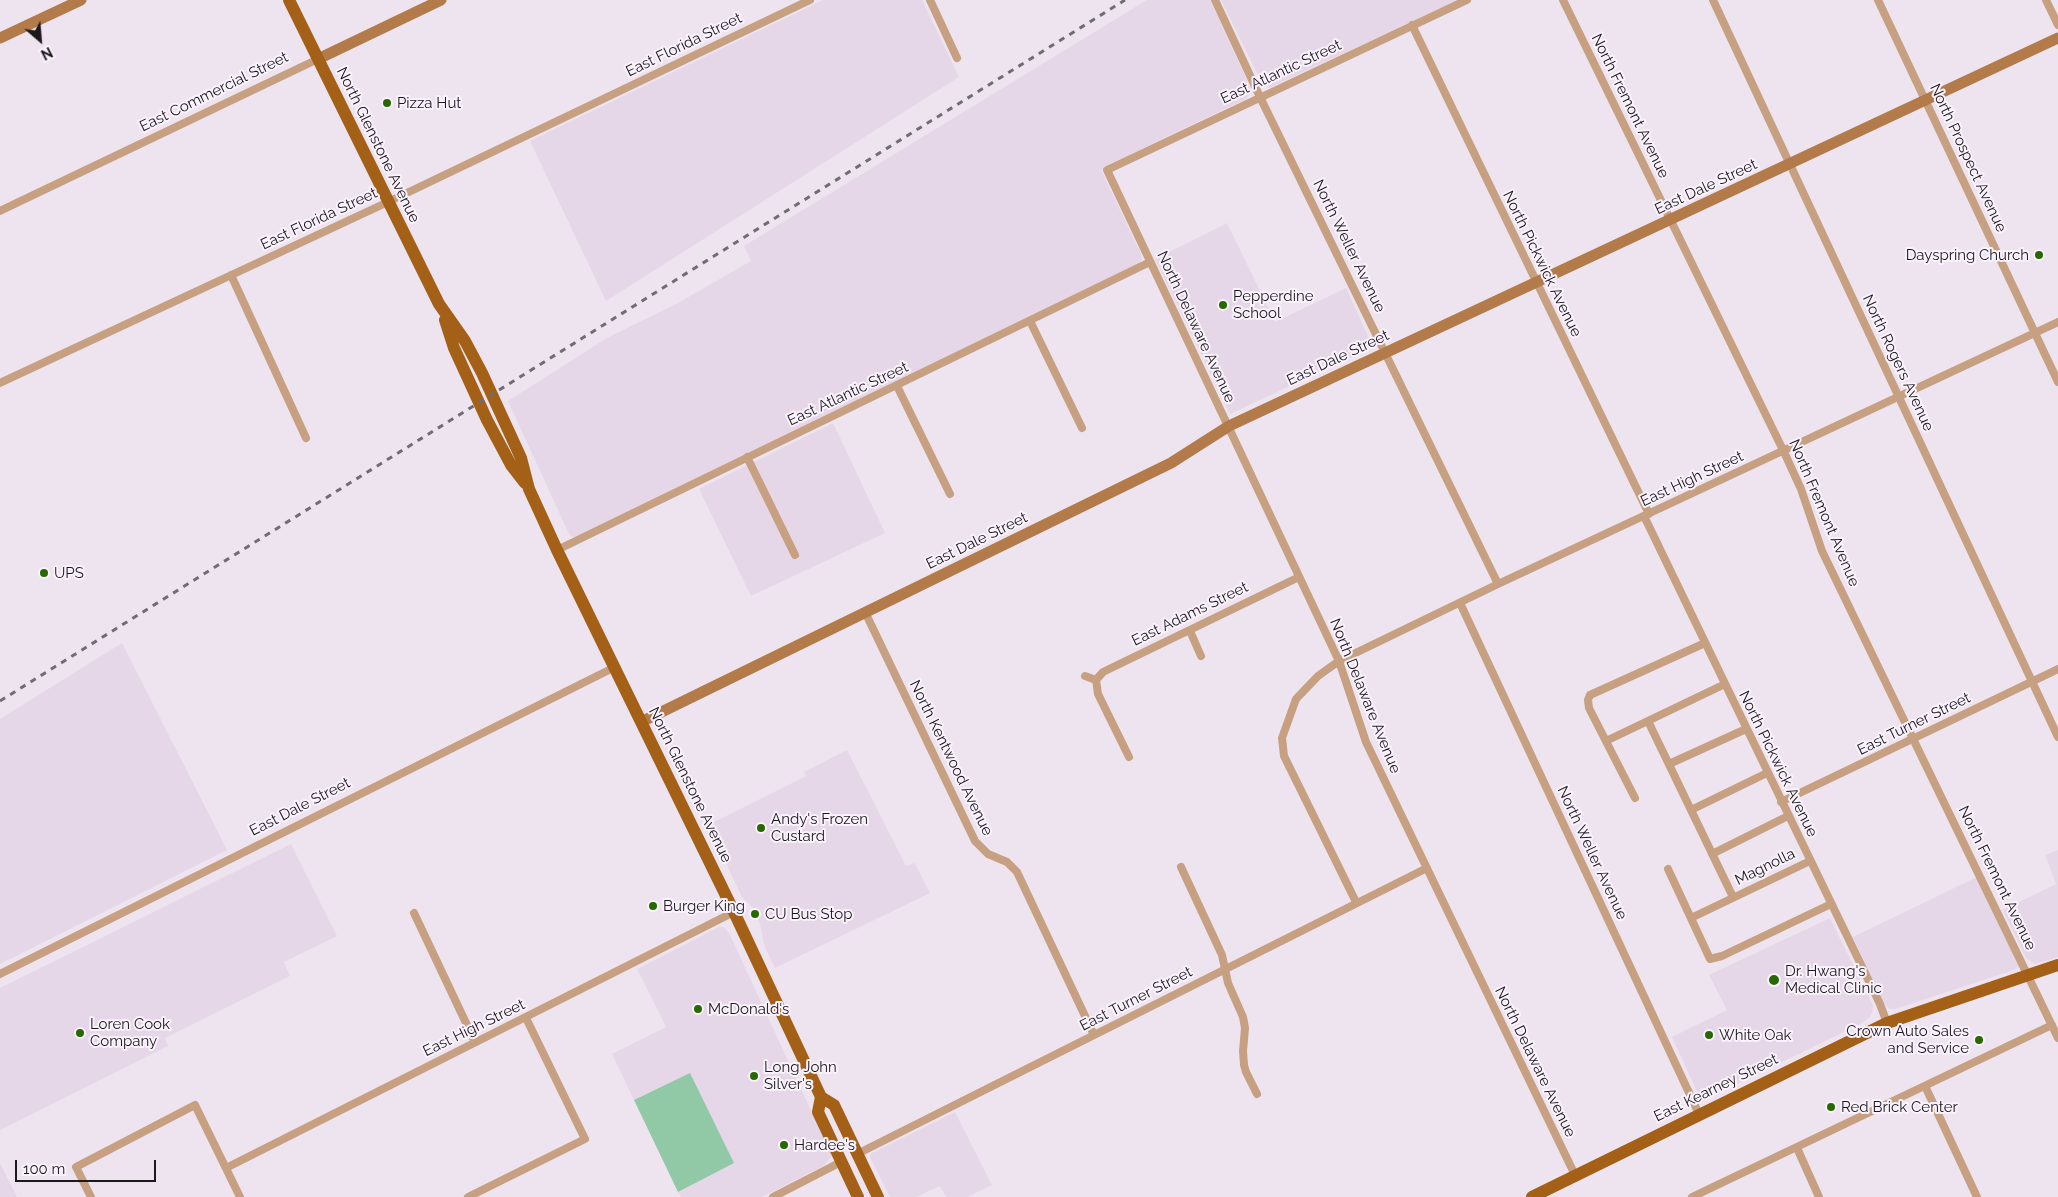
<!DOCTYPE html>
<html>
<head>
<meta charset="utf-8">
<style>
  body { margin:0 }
  #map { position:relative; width:2058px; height:1197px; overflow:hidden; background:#ede4ef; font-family:Raleway,sans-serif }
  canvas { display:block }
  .north { position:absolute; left:15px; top:15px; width:50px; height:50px; -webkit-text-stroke:4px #faf2fc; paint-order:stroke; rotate:153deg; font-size:14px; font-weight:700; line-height:20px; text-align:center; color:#1c191d }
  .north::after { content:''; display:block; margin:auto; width:18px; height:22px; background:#1c191d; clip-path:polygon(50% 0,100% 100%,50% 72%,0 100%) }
  .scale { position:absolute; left:15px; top:1160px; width:141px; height:22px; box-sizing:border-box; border:2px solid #1c191d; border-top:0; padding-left:6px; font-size:15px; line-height:18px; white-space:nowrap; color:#1c191d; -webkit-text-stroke:4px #faf2fc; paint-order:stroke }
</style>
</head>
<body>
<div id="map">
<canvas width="2058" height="1197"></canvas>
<div class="north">N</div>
<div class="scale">100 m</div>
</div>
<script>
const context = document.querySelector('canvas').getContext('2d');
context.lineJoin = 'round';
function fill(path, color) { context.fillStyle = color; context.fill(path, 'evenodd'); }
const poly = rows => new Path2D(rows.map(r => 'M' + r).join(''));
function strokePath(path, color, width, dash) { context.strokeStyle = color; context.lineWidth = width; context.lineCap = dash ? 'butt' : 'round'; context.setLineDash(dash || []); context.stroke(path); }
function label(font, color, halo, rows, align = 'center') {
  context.font = font + ' Raleway,sans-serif'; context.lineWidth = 4; context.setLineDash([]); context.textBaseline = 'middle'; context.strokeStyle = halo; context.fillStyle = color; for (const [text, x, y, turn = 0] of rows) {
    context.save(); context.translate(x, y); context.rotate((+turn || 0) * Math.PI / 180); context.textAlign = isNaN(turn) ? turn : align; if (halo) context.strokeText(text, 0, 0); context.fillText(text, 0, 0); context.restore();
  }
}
const built = poly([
  [823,0,922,0,959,77,606,301,530,141],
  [1147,0,1210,0,1252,91,1246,99,1104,167,1101,170,1141,254,1142,260,1138,264,575,537,572,537,569,534,508,401,607,338,678,303,751,261,744,246],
  [1221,0,1458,0,1269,88,1262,83],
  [1227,223,1275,322,1346,288,1373,347,1230,414,1155,259],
  [833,423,885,533,751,596,699,489],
  [122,643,227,850,0,964,0,719],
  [847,750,906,866,915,863,930,893,775,968,765,947,760,924,753,908,742,897,708,825,806,776,804,772],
  [291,844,337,936,284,962,290,976,165,1038,168,1046,0,1130,0,988],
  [2058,850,2058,957,2035,964,2026,958,2003,910,2056,884,2045,855],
  [1977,877,2019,962,2019,967,2011,971,1895,1009,1889,1009,1882,1001,1853,937],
  [1830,918,1873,1005,1872,1013,1869,1018,1860,1024,1706,1099,1702,1098,1699,1096,1672,1037,1727,1010,1709,975],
  [719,927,724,927,730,935,832,1156,823,1166,762,1197,681,1197,678,1192,733,1163,690,1073,634,1100,612,1054,666,1027,637,969],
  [955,1112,992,1185,968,1197,946,1197,940,1186,916,1197,890,1197,870,1157,870,1154],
  [0,1163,17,1197,0,1197]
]);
const green = poly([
  [690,1073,734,1163,678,1192,634,1100]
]);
const street = poly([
  [930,0,957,58],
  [1215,0,1260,97,1498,584],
  [1467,0,1107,170,1339,661,1366,742,1575,1175],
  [1563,0,1784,452,1801,489,1822,551,2058,1038],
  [1713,0,2058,737],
  [1878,0,2058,382],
  [2046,0,2058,25],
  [1412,25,1649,514],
  [0,211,318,59],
  [231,275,306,438],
  [1030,321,1082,428],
  [0,383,388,202,810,0],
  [897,386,950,494],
  [747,457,795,555],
  [1644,516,1880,1004,1887,1023],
  [557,550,1150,262],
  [1460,603,1699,1114],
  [865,612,975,841,988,854,1007,862,1017,872,1094,1035],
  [1190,631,1201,656],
  [1085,676,1096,680],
  [1096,680,1103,672,1299,577],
  [1096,680,1098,694,1129,757],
  [1648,721,1733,897],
  [1606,741,1725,684],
  [1669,764,1746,729],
  [1635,798,1589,708,1588,700,1590,695,1705,643],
  [1781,802,2058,669],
  [1691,810,1767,773],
  [1712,854,1788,816],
  [1181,867,1222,955,1228,983,1243,1017,1245,1028,1243,1051,1244,1065,1246,1072,1257,1094],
  [1668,869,1710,959,1722,956,1831,904],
  [1356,902,1284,756,1282,738,1296,699,1318,676,1339,661,1498,584,2058,322],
  [414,913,475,1042],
  [1691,918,1810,861],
  [0,974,613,668],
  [1925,1086,1977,1197],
  [1797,1148,1819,1197],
  [857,1154,1427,868],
  [226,1168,734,912],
  [91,1197,76,1167,195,1105,240,1197],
  [468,1197,585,1139,526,1018],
  [773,1197,841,1162],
  [1692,1197,2052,1025]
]);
const secondary = poly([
  [0,38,81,0],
  [318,59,441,0],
  [641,722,1171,463,1229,426,2058,38]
]);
const primary = poly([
  [289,0,439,304,465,341,482,373,521,458,529,489,557,550,734,912,821,1097,834,1105,878,1197],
  [445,320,454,348,487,420,511,465,525,483],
  [821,1097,818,1112,858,1197],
  [1532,1197,1887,1023,2058,965]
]);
const rail = poly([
  [0,701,1125,0]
]);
const markers = [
  [387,103,5,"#256900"],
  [2039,255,5,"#256900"],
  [1223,305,5,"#256900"],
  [44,573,5,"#256900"],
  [761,828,5,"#256900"],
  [653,906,5,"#256900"],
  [755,914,5,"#256900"],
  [1774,980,6,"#256900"],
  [698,1009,5,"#256900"],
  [80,1033,5,"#256900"],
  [1709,1035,5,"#256900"],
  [1979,1040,5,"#256900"],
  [754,1076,5,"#256900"],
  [1831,1107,5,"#256900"],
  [784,1145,5,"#256900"]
];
const streetNames = [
  ["East Florida Street",684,45,-26],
  ["East Atlantic Street",1281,72,-25],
  ["East Commercial Street",214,92,-26],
  ["North Fremont Avenue",1630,106,64],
  ["North Glenstone Avenue",378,145,64],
  ["North Prospect Avenue",1968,158,65],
  ["East Dale Street",1706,187,-25],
  ["East Florida Street",319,219,-25],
  ["North Weller Avenue",1349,246,64],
  ["North Pickwick Avenue",1542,264,64],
  ["North Delaware Avenue",1196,327,65],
  ["East Dale Street",1338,358,-25],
  ["North Rogers Avenue",1898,363,65],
  ["East Atlantic Street",848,394,-25],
  ["East High Street",1692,479,-25],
  ["North Fremont Avenue",1824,513,67],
  ["East Dale Street",977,541,-26],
  ["East Adams Street",1190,614,-26],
  ["North Delaware Avenue",1365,696,68],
  ["East Turner Street",1914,724,-26],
  ["North Kentwood Avenue",951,758,64],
  ["North Pickwick Avenue",1778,764,64],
  ["North Glenstone Avenue",690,785,64],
  ["East Dale Street",300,807,-27],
  ["North Weller Avenue",1592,853,65],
  ["Magnolla",1765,867,-26],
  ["North Fremont Avenue",1997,878,64],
  ["East Turner Street",1136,999,-27],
  ["East High Street",474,1028,-26],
  ["North Delaware Avenue",1535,1062,64],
  ["East Kearney Street",1716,1088,-26]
];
const poiNames = [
  ["Pizza Hut",397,103],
  ["Dayspring Church",2029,255,"right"],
  ["Pepperdine",1233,296],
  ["School",1233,313],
  ["UPS",54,573],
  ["Andy's Frozen",771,819],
  ["Custard",771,836],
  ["Burger King",663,906],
  ["CU Bus Stop",765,914],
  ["Dr. Hwang's",1785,971],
  ["Medical Clinic",1785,988],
  ["McDonald's",708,1009],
  ["Loren Cook",90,1024],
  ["Company",90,1041],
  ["Crown Auto Sales",1969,1031,"right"],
  ["and Service",1969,1048,"right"],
  ["White Oak",1719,1035],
  ["Long John",764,1067],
  ["Silver's",764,1084],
  ["Red Brick Center",1841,1107],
  ["Hardee's",794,1145]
];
fill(built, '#e5d7e7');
fill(green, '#91c8a5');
strokePath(street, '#c6a080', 8);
strokePath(secondary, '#b37b4a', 11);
strokePath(primary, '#a46016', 12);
strokePath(rail, '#716c73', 3, [6, 6]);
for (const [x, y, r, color] of markers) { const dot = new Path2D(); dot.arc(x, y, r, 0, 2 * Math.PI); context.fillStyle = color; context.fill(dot); strokePath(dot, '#faf2fc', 2); }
label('15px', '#1c191d', '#faf2fc', streetNames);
label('15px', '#1c191d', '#faf2fc', poiNames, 'left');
</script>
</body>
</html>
